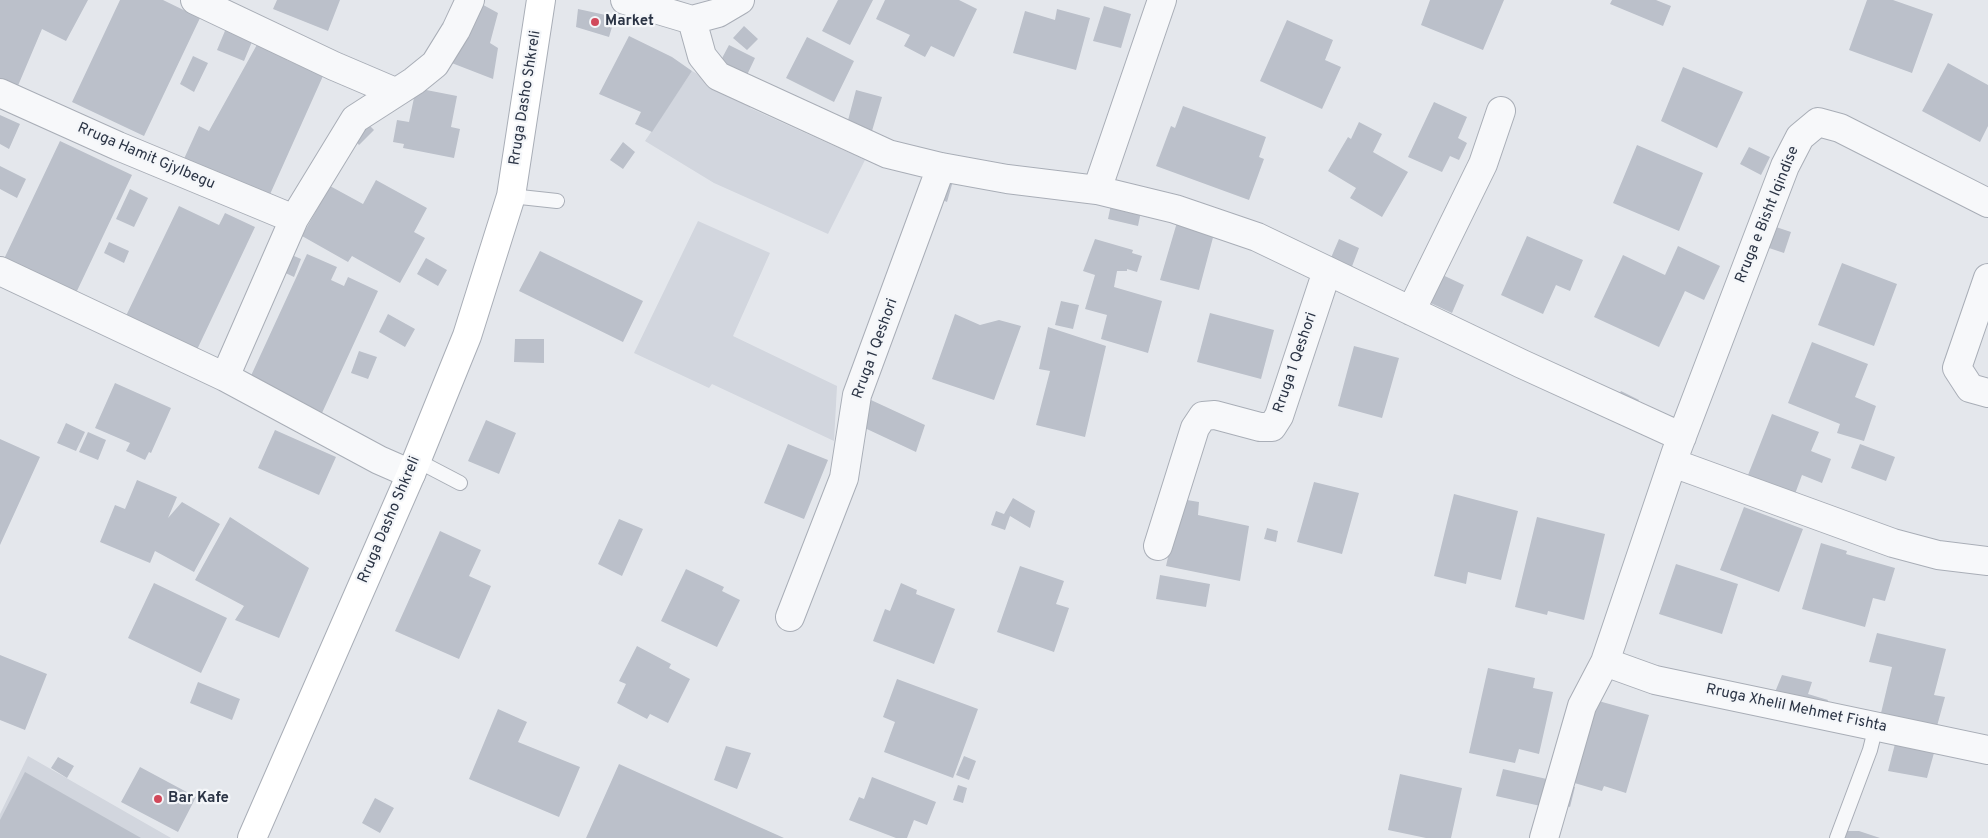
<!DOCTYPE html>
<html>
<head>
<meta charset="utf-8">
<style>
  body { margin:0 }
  canvas { display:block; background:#e4e7ec }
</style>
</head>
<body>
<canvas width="1988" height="838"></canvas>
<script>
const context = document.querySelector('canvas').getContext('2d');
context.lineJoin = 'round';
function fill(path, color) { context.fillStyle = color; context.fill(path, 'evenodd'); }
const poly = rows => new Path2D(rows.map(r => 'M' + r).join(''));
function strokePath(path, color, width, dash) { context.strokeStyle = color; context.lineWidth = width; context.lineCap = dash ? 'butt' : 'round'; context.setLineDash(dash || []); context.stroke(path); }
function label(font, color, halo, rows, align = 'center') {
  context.font = font + ' Overpass,sans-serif'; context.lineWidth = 4.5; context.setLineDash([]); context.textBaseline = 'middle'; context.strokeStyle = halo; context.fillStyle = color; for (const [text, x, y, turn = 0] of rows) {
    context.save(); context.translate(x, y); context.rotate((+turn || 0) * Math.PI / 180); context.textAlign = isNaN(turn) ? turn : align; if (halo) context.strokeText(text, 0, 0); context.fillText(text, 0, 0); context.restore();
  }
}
const built = poly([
  [692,71,751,103,750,108,865,160,828,234,714,183,645,141],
  [698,221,770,253,733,336,837,386,834,441,712,384,709,388,634,353],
  [28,756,171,838,0,838,0,814]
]);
const building = poly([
  [0,0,88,0,66,41,42,29,17,88,0,81],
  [120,0,163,0,200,18,144,136,72,102],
  [277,0,340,0,328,31,273,9],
  [838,0,873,0,850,45,822,31],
  [885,0,959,0,977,9,954,57,931,46,925,57,904,46,910,35,876,19],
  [1430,0,1504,0,1483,50,1421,25],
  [1612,0,1656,0,1671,6,1663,26,1610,4],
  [1867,0,1893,0,1933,14,1912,73,1849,50],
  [476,1,498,13,490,43,498,48,493,79,444,60],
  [1104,6,1131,14,1121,48,1093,41],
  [578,9,615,17,609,37,576,27],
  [1057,9,1090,18,1076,70,1013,53,1025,11,1055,20],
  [1287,20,1333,40,1325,60,1341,67,1322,109,1260,81],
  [227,26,254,37,244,61,217,50],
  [744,26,758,39,747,50,733,38],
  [629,36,672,57,692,71,652,132,635,124,641,112,599,94],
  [807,37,854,61,834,102,786,78],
  [259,41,290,53,287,60,323,76,267,201,183,161,199,126,209,131],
  [729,45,755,58,747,75,720,62],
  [193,56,208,63,194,92,180,84],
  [1948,63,1988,85,1988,126,1980,142,1922,111],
  [1683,67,1743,92,1717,148,1661,121],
  [416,88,457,96,451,127,460,129,454,158,403,148,404,144,393,142,397,120,409,122],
  [856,90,882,97,872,131,847,124],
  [1434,102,1467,117,1458,138,1467,143,1459,160,1450,156,1442,172,1408,157],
  [1183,106,1266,137,1259,157,1264,159,1249,200,1156,166,1171,126,1175,128],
  [0,115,20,124,9,149,0,144],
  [366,122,374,130,359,145,351,136],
  [1359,122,1382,134,1373,152,1408,172,1382,217,1350,198,1356,188,1328,171,1348,137,1351,139],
  [60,141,132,175,76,293,4,259],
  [623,142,635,152,623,169,610,160],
  [1637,145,1703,173,1679,231,1613,203],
  [1749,147,1770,157,1761,175,1740,164],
  [0,166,26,179,17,198,0,189],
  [945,179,953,181,947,202,940,199],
  [376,180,427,208,414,232,425,238,400,283,352,256,348,262,302,236,330,186,363,204],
  [130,189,148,198,134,227,116,219],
  [1112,200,1142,207,1138,226,1108,219],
  [179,206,219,225,225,213,255,227,194,356,123,322],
  [1178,219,1215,230,1199,290,1160,280],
  [1764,223,1791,232,1784,253,1757,244],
  [1527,236,1583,260,1570,291,1556,285,1543,314,1501,295],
  [1095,239,1133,250,1132,253,1142,256,1137,272,1127,269,1127,271,1117,271,1114,287,1162,301,1148,353,1101,339,1107,315,1085,309,1095,275,1083,271],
  [1339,239,1359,248,1351,269,1330,260],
  [109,242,129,251,124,263,104,253],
  [1678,246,1720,266,1704,300,1685,291,1659,347,1594,317,1623,255,1665,275],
  [540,251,643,301,623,342,519,291],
  [285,252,301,259,294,277,277,269],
  [307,254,337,267,331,280,344,286,348,277,378,291,322,413,249,380],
  [426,258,447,270,438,286,417,274],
  [1842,263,1897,284,1874,346,1818,325],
  [1434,271,1464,285,1452,313,1422,299],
  [1061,301,1079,305,1073,329,1055,325],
  [1210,313,1274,330,1261,379,1197,362],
  [388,314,415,329,405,347,379,332],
  [955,314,980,325,999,320,1021,326,994,400,932,379],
  [1048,327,1106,346,1085,437,1036,425,1050,371,1039,369],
  [515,339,544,339,544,363,514,362],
  [1812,342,1868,364,1855,397,1876,406,1864,441,1837,433,1840,424,1788,403],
  [1354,346,1399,358,1382,418,1338,406],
  [359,351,377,357,368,379,351,373],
  [115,383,171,408,151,453,149,452,145,460,126,451,130,443,95,428],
  [1621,391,1639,400,1636,405,1618,396],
  [858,394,925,425,916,452,854,423],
  [1772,414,1819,432,1811,451,1831,459,1822,483,1802,475,1795,494,1748,475],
  [486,420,516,433,499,474,468,461],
  [66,423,85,432,76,451,57,443],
  [275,430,336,457,319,495,258,468],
  [88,432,106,440,98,460,79,452],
  [0,439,40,457,0,545],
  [788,444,828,460,804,519,764,503],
  [1860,444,1895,457,1886,481,1851,468],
  [137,480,177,497,168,518,182,502,220,524,194,572,155,551,150,563,100,542,115,505,125,509],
  [1314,482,1359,493,1342,554,1297,542],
  [1454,494,1518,511,1501,580,1468,572,1466,584,1434,576],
  [1013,498,1035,511,1030,528,1010,516,1005,530,991,525,996,511,1004,514],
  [1181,499,1199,502,1198,515,1249,526,1240,581,1166,566],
  [1744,507,1803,529,1779,592,1720,570],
  [230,517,309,568,279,638,235,620,244,606,195,580],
  [1537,517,1605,534,1584,620,1548,611,1547,615,1515,607],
  [619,519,643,529,622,576,598,564],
  [1267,528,1278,531,1276,542,1264,539],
  [440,531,481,550,469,576,491,586,459,659,395,631],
  [1821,543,1847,551,1846,554,1895,568,1885,601,1873,598,1865,627,1802,609],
  [1676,564,1738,584,1722,634,1659,614],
  [1020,566,1064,581,1056,604,1069,608,1054,652,997,632],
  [686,569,724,587,722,591,740,600,717,647,661,621],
  [1160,575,1210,584,1206,607,1156,599],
  [154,583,227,618,201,673,128,638],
  [901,583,917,590,916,594,955,609,934,664,873,641,885,609,890,611],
  [1877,633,1946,649,1934,695,1945,697,1937,726,1881,713,1892,667,1869,662],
  [637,646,671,664,669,668,690,679,668,723,650,714,647,719,617,703,626,684,619,681],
  [0,655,47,674,25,730,0,720],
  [1488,668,1535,678,1533,688,1553,692,1539,754,1519,749,1515,763,1469,753],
  [1782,675,1812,682,1808,694,1828,700,1825,708,1773,697],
  [897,679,978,709,953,778,884,752,895,722,883,717],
  [198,682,240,699,232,720,190,703],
  [1595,700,1649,715,1626,793,1604,786,1602,791,1571,782],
  [498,709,527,722,518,742,580,767,559,817,469,779],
  [1895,744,1934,753,1927,778,1888,771],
  [726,746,751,753,737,789,714,780],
  [964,756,976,761,969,780,956,775],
  [58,757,74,766,67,778,51,768],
  [619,764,784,838,586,838],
  [140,767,196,797,178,832,121,802],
  [1503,769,1551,780,1545,807,1496,796],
  [25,772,141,838,0,838,0,820],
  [1400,774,1462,788,1451,838,1426,838,1388,830],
  [872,777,936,802,927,825,914,820,907,838,896,838,849,820,859,797,864,799],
  [958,785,967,788,963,803,953,800],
  [1569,786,1575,787,1570,807,1564,805],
  [375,798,394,808,380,833,362,823],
  [1846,831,1859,831,1880,838,1843,838]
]);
const service = poly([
  [511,196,557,201],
  [416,460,460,483],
  [1837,838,1870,750,1876,726]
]);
const minor = poly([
  [195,0,334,66,395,92],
  [625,0,692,20,718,13,740,0],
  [692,20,702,56,718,76,888,154,941,167,1007,179,1097,190,1175,209,1257,237,1522,364,1682,437],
  [0,93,118,146,294,219],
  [1097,190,1162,0],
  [1988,203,1840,128,1818,122,1800,137,1785,166,1676,452,1605,662,1655,680,1988,750],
  [0,271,225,377],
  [1988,278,1957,368,1970,388,1988,393],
  [1411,311,1483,164,1501,111],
  [1673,463,1893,543,1938,555,1988,561],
  [411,474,379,460,225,377,294,219,355,119,414,81,435,64,456,30,470,0],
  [1158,546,1195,428,1203,416,1215,415,1260,427,1272,427,1279,416,1327,271],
  [790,617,844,478,857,395,941,167],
  [1544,838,1582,706,1605,662]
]);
const secondary = poly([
  [252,838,411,474,467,336,511,196,541,0]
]);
const markers = [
  [595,22,5,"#d1495b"],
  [158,799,5,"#d1495b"]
];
const poiNames = [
  ["Market",605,22],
  ["Bar Kafe",168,799]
];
const streetNames = [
  ["Rruga Dasho Shkreli",526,98,-81],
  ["Rruga Hamit Gjylbegu",146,157,23],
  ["Rruga e Bisht Iqindise",1768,215,-68],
  ["Rruga 1 Qeshori",876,349,-70],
  ["Rruga 1 Qeshori",1296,363,-71],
  ["Rruga Dasho Shkreli",390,520,-67],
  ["Rruga Xhelil Mehmet Fishta",1796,709,12]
];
fill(built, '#d2d6de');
fill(building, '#bbc0ca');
strokePath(service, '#a9aeb7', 16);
strokePath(minor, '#a9aeb7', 30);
strokePath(secondary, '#a9aeb7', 30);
strokePath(service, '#f7f8fa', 14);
strokePath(minor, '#f7f8fa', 28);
strokePath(secondary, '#fff', 28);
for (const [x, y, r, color] of markers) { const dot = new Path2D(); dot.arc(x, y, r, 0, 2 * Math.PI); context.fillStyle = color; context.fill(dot); strokePath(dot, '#f4f6f9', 2); }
label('bold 15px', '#2b3445', '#f4f6f9', poiNames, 'left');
label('15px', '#2b3445', '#f4f6f9', streetNames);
</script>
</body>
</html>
